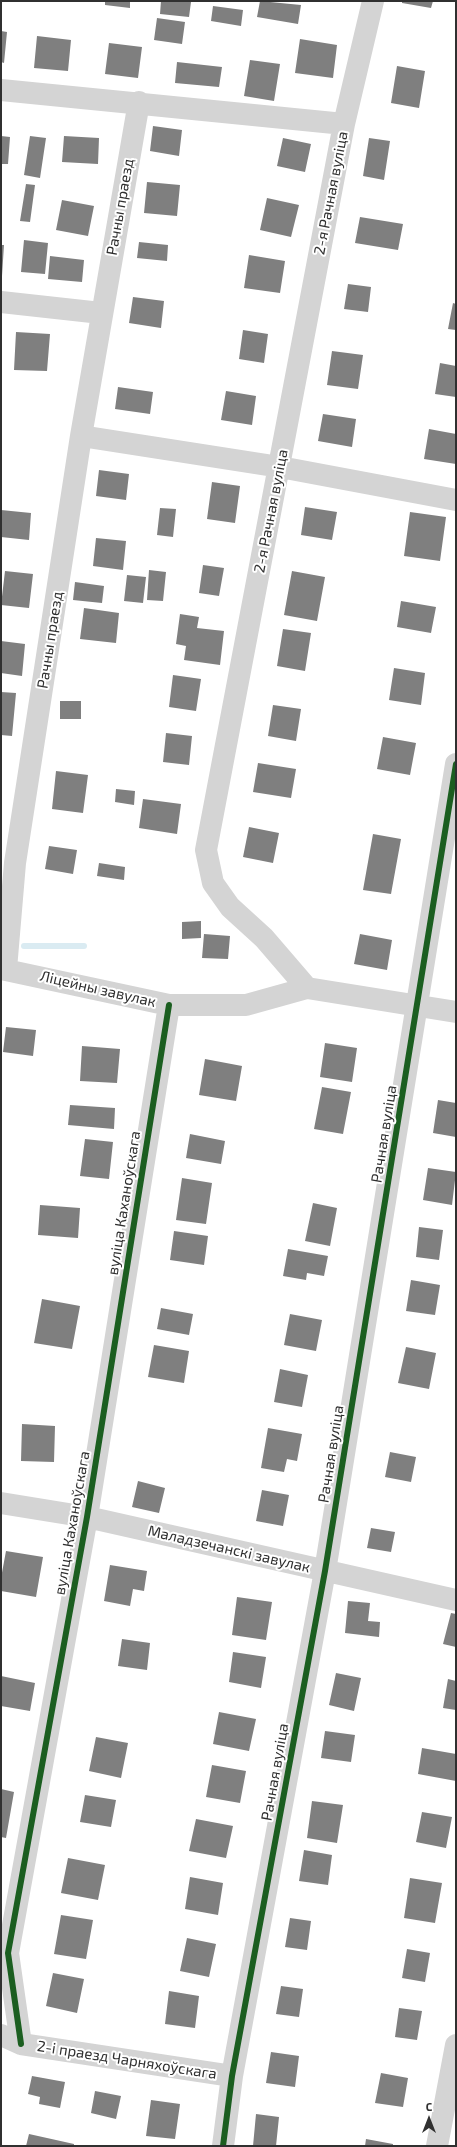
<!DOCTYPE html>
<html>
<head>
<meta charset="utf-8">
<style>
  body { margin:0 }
  #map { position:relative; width:457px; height:2147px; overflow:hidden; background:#fff; font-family:"Exo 2",sans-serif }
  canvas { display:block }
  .frame { position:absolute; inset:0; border:2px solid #303030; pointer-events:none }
  .north { position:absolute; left:409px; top:2099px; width:40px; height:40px; -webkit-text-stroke:3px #fff; paint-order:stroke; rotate:0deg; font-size:11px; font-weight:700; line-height:16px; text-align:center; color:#303030 }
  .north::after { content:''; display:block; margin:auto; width:14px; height:18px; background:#303030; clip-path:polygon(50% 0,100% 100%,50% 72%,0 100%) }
</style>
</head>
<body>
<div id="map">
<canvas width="457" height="2147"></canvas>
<div class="frame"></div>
<div class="north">С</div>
</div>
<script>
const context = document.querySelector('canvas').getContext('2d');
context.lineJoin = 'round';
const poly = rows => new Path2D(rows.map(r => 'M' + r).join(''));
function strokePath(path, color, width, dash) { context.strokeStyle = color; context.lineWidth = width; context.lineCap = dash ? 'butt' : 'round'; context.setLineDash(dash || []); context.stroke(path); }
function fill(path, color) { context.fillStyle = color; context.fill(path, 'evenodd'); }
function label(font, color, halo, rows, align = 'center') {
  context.font = font + ' "Exo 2",sans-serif'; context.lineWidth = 4; context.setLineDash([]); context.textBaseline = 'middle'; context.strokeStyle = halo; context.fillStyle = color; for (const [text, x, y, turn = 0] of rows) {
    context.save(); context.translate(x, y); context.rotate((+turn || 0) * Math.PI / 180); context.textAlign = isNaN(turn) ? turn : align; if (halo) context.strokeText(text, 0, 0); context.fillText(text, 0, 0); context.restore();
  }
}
const stream = poly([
  [24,946,84,946]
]);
const building = poly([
  [105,1,130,1,130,8,105,5],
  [161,1,191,2,189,17,160,14],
  [260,1,301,5,298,24,257,17],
  [402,1,433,1,431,8,402,3],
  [213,6,243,10,241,26,211,21],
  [157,18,185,22,182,44,154,40],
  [1,31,7,32,4,63,1,62],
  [37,36,71,40,68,71,34,68],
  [300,39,337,45,333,78,295,73],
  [109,43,142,47,138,78,105,74],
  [250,60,280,64,274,101,244,96],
  [177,62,222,67,219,87,175,83],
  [397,66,425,71,419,108,391,103],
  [153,126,182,130,179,156,150,151],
  [1,136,10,137,8,164,1,164],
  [30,136,46,138,40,178,24,175],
  [64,136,99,138,98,164,62,162],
  [283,138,311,144,305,172,277,166],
  [369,138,390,141,384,180,363,176],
  [147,182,180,185,177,216,144,213],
  [26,184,35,185,30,222,20,221],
  [267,198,299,205,291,237,260,230],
  [62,200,94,206,88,236,56,230],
  [360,217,403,224,398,250,355,243],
  [24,240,48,243,45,274,21,272],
  [139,242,168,245,167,261,137,258],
  [1,245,4,245,2,276,1,276],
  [249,255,285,261,280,293,244,288],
  [50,256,84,260,82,282,48,279],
  [348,284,371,287,368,312,344,309],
  [133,297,164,301,161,328,129,323],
  [453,303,456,304,456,330,448,329],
  [243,330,268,334,264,363,239,359],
  [16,332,50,334,47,371,14,370],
  [332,351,363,355,358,389,327,385],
  [440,363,456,366,456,397,435,394],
  [118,387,153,392,150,414,115,409],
  [226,391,256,396,252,425,221,420],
  [323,414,356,419,352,447,318,441],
  [429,429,456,434,456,464,424,459],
  [99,470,129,474,126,500,96,496],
  [212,482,240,486,235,523,207,519],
  [305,507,337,512,332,540,301,535],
  [160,508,176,509,173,537,157,535],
  [1,510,31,513,29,540,1,537],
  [410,512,446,517,440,561,404,556],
  [96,538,126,541,123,570,93,566],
  [203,565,224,568,219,596,199,593],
  [149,570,166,572,163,601,147,600],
  [5,571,33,574,29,608,1,605],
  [292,571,325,577,317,621,284,615],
  [127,575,146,577,143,603,124,601],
  [75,582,104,586,102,603,73,600],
  [401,601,436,607,431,633,397,627],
  [84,608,119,613,116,643,80,639],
  [180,614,199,617,197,628,224,631,220,665,184,660,186,646,176,644],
  [283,629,311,633,305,671,277,666],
  [1,641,25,644,22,676,1,673],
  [394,668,425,673,421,705,389,700],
  [173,675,201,679,196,711,169,707],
  [1,692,16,693,12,736,1,735],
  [60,701,81,701,81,719,60,719],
  [273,705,301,709,296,741,268,736],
  [166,733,192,736,189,765,163,762],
  [383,737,416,743,410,775,377,769],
  [258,763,296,769,291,798,253,792],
  [56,771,88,775,83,813,52,809],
  [116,789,135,791,134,805,115,802],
  [143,799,181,804,177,834,139,828],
  [249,827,279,833,273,863,243,857],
  [373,834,401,839,391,894,363,890],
  [49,846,77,850,73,874,45,869],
  [99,863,125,867,124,880,97,876],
  [201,921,201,938,182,939,182,922],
  [204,934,230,936,228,959,202,958],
  [360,934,392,940,387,970,354,964],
  [6,1027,36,1030,33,1056,3,1052],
  [325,1043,357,1048,352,1082,320,1077],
  [82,1046,120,1049,117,1083,80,1081],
  [205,1059,242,1066,236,1101,199,1095],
  [322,1087,351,1092,343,1134,314,1129],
  [438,1100,456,1103,456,1137,433,1133],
  [70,1105,115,1108,114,1129,68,1125],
  [190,1134,225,1141,221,1164,186,1158],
  [85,1139,113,1142,109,1179,80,1176],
  [428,1168,456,1172,452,1205,423,1200],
  [182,1178,212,1183,206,1224,176,1220],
  [313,1203,337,1208,330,1246,305,1241],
  [40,1205,80,1208,78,1238,38,1235],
  [419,1227,443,1230,439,1260,416,1257],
  [174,1231,208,1236,204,1265,170,1260],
  [288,1249,328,1256,324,1276,307,1273,306,1280,283,1276],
  [411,1280,440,1285,435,1315,406,1311],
  [42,1299,80,1306,72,1349,34,1343],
  [161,1308,193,1314,189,1335,157,1329],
  [290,1314,322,1320,316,1351,284,1345],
  [154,1345,189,1351,184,1383,148,1377],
  [406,1347,436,1353,429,1389,398,1383],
  [280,1369,308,1375,302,1407,274,1402],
  [22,1424,55,1426,54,1462,21,1461],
  [268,1428,302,1434,297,1461,287,1459,284,1472,261,1468],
  [390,1452,416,1457,411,1482,385,1477],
  [138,1481,165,1488,159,1513,132,1507],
  [262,1490,289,1495,283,1526,256,1521],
  [371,1528,395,1532,391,1552,367,1548],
  [6,1551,43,1557,36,1597,1,1591,1,1578],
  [110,1565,147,1571,144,1591,133,1589,130,1606,104,1601],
  [237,1597,272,1602,266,1640,232,1635],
  [348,1601,370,1603,368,1621,380,1622,379,1637,345,1633],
  [451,1613,456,1614,456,1647,443,1644],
  [122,1639,150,1643,147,1670,118,1666],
  [233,1652,266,1657,261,1688,229,1682],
  [336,1673,361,1678,354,1711,329,1705],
  [1,1676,35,1683,30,1711,1,1706],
  [448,1679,456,1681,456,1710,443,1708],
  [219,1712,256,1719,249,1751,213,1744],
  [325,1731,355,1735,351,1762,321,1758],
  [96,1737,128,1743,121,1778,89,1771],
  [422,1748,456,1754,456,1781,418,1774],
  [212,1765,246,1771,240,1803,206,1797],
  [1,1789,14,1792,6,1838,1,1837],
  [85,1795,116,1800,111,1827,80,1822],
  [312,1801,343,1805,337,1843,307,1838],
  [422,1812,452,1817,446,1848,416,1842],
  [196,1819,233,1826,226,1858,189,1851],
  [304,1850,332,1855,328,1885,299,1881],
  [68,1858,105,1865,98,1900,61,1893],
  [190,1877,223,1883,218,1915,185,1909],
  [410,1878,442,1883,435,1923,404,1918],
  [61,1915,93,1920,86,1959,54,1954],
  [290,1918,311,1921,307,1950,285,1947],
  [187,1938,216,1944,209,1977,180,1971],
  [407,1949,430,1953,425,1982,402,1978],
  [53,1973,84,1979,77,2013,46,2006],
  [281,1986,303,1989,299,2017,276,2014],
  [169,1991,199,1996,195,2028,165,2024],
  [399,2008,422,2011,417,2040,395,2037],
  [271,2052,299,2056,295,2087,266,2083],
  [381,2073,408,2078,403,2107,375,2103],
  [32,2076,65,2082,60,2108,39,2104,40,2097,28,2094],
  [95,2091,121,2096,116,2119,91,2113],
  [151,2100,180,2104,175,2139,146,2136],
  [256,2114,279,2117,276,2146,253,2146],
  [29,2134,74,2144,74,2146,26,2146],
  [366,2139,393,2144,393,2146,365,2146]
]);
const minor = poly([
  [1,90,344,124],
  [1,302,101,313],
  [81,436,280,467,456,500],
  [1,969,169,1005,246,1005,307,988,456,1012],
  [6,969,15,863,81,436,139,102],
  [307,988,264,938,230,907,213,883,206,850,344,124,373,1],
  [1,1503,87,1517,456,1600],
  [1,2035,21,2044,232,2076],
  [21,2044,8,1953,87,1517,169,1005],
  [223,2146,232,2076,325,1571,456,764],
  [437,2146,456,2045]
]);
const cycleway = poly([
  [21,2044,8,1953,87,1517,169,1005],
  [223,2146,232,2076,325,1571,456,764]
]);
const streetNames = [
  ["2-я Рачная вуліца",331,193,-79],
  ["Рачны праезд",120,207,-80],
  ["2-я Рачная вуліца",271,511,-79],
  ["Рачны праезд",50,640,-81],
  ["Ліцейны завулак",98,989,13],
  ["Рачная вуліца",384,1134,-81],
  ["вуліца Каханоўскага",124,1203,-81],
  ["Рачная вуліца",331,1454,-81],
  ["вуліца Каханоўскага",72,1523,-80],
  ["Маладзечанскі завулак",229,1549,13],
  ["Рачная вуліца",275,1772,-80],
  ["2-і праезд Чарняхоўскага",127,2060,9]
];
strokePath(stream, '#daebf2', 6);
fill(building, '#7f7f7f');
strokePath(minor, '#d4d4d4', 22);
strokePath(cycleway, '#1b5e20', 6);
label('15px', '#303030', '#fff', streetNames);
</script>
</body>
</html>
